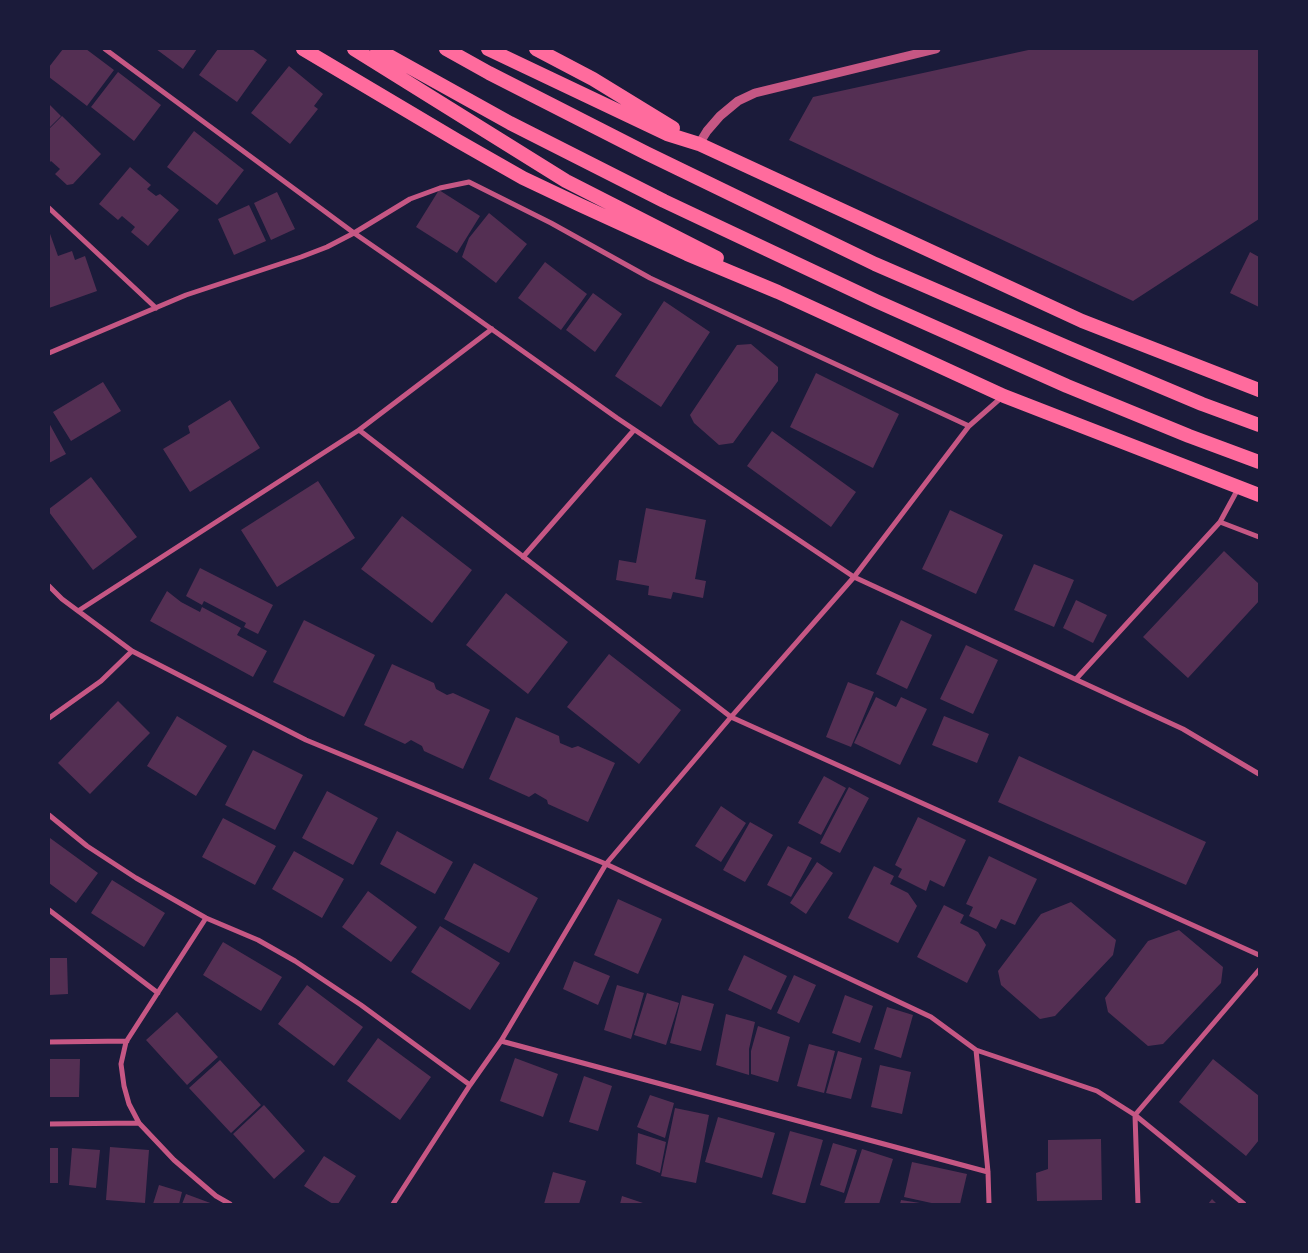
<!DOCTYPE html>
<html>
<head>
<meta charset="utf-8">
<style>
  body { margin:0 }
  #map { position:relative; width:1308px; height:1253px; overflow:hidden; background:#1b1b3a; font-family:"Fira Sans",sans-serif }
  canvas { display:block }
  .frame { position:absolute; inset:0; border:50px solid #1b1b3a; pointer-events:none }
</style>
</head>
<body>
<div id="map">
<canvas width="1308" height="1253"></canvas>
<div class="frame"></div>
</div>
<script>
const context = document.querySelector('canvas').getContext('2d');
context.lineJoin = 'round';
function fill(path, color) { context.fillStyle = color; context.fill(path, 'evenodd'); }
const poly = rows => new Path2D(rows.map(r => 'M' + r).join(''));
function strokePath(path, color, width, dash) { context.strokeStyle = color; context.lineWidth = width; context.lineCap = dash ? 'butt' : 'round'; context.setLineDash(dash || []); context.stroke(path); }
const building = poly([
  [63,49,86,49,114,70,87,106,49,77,49,67],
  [156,49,197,49,183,69],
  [218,49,252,49,267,60,237,102,199,75],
  [1033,49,1259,49,1259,219,1133,301,789,140,813,97],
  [289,66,323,94,314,106,318,109,290,144,251,113],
  [118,72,161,105,134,141,91,107],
  [49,104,61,116,49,128],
  [62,116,101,154,73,184,67,185,55,174,60,169,51,161,49,163,49,129],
  [194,131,244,170,217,205,167,167],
  [130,167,151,185,147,189,156,196,160,194,179,210,148,246,131,232,135,227,122,216,118,220,99,204],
  [439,190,480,216,457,253,416,227],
  [277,192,295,229,271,240,254,203],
  [249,205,266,241,234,255,218,219],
  [489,213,527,244,496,283,462,257,469,238],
  [49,231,58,256,72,251,75,260,85,256,97,291,49,308],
  [1250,252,1259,257,1259,307,1230,293],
  [545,262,587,294,561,330,518,298],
  [593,293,622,314,595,352,566,330],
  [664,301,710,332,661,407,615,376],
  [751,344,778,367,778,381,733,443,719,445,694,423,690,415,737,345],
  [816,373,899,414,873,468,790,427],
  [103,382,121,411,71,441,53,412],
  [230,400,260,448,190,492,163,449,190,433,188,426],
  [49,423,66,454,49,463],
  [772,431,856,492,831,527,747,466],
  [91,477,137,537,93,570,49,512,49,509],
  [318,481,355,538,277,587,241,530],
  [646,508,706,520,695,579,706,581,703,598,673,592,671,599,648,595,649,586,616,580,619,560,636,563],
  [950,510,1003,535,976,594,922,569],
  [402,516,472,570,432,623,361,569],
  [1224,551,1259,584,1259,601,1188,678,1143,637],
  [1034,564,1074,580,1054,627,1014,610],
  [200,568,273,605,258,634,244,627,246,623,204,601,202,605,186,596],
  [167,591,181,602,200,612,202,607,241,628,237,635,267,651,253,677,150,621],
  [506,593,568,642,528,694,466,645],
  [1076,600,1107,615,1093,643,1063,628],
  [304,620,375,655,344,717,273,682],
  [901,620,932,635,907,689,876,674],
  [966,645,998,660,973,714,940,699],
  [609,654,681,710,639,764,567,707],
  [392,664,434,683,436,689,447,695,453,693,490,710,463,769,424,751,422,746,411,740,405,744,364,725],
  [848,682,874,692,851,747,826,737],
  [876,697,896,707,901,697,927,709,900,765,854,743],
  [118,701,150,733,90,794,58,763],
  [177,716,227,746,196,796,147,766],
  [944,716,989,734,977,763,932,745],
  [516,717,559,736,560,743,572,748,578,746,615,763,588,822,548,804,547,800,535,793,529,797,489,779],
  [253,750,303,775,275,830,225,805],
  [1019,756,1206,842,1186,885,998,802],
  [824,776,846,788,821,835,798,823],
  [849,787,869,798,840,853,820,843],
  [327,791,378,818,353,865,302,838],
  [721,806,746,823,721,862,695,846],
  [918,817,966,840,944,887,930,880,926,891,898,877,902,869,895,865],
  [223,818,276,846,255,885,202,857],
  [750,822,773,835,745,882,723,870],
  [397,831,453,862,435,894,380,864],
  [50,838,98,873,76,903,49,883,49,840],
  [788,846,812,858,791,897,767,885],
  [294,851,344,879,322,918,272,889],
  [989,856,1037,879,1015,925,1001,919,996,929,969,916,973,907,966,904],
  [817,862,833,873,806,914,790,903],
  [474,863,538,898,509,953,444,919],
  [874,866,894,876,890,884,908,893,917,906,898,943,848,918],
  [112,880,165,913,144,947,91,913],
  [368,891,417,927,391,962,342,927],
  [618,899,662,919,638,974,594,955],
  [1071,902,1116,940,1113,955,1055,1016,1040,1019,1001,985,998,971,1041,914],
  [944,905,964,915,960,923,978,932,986,945,967,983,917,957],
  [440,926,500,963,470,1010,411,972],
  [1179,930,1223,967,1221,983,1163,1044,1148,1046,1108,1012,1105,998,1148,941],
  [223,942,282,977,261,1011,203,975],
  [744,955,787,976,771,1010,728,990],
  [49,958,67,958,68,994,49,995],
  [574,961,610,976,598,1005,563,989],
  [794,975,816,985,799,1023,777,1013],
  [307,985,363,1027,334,1066,278,1024],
  [617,985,644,993,631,1039,604,1030],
  [647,993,679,1003,666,1045,634,1035],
  [682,995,714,1004,701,1051,670,1043],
  [845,995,873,1006,860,1043,832,1033],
  [887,1007,913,1015,901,1058,874,1049],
  [177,1012,218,1057,187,1085,146,1040],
  [726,1014,755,1022,749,1049,749,1075,716,1065],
  [758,1026,790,1037,778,1082,751,1074,751,1051],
  [378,1038,431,1077,400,1120,347,1081],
  [809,1044,835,1051,824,1093,797,1086],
  [838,1051,862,1058,851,1099,826,1093],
  [515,1058,558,1074,543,1117,500,1101],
  [49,1059,80,1059,79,1097,49,1097],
  [1213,1059,1259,1096,1259,1140,1246,1156,1179,1102],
  [220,1060,261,1105,231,1133,189,1088],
  [880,1065,911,1072,902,1114,871,1107],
  [584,1076,612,1086,598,1131,569,1122],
  [650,1095,674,1103,665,1138,637,1127],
  [264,1105,305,1151,274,1179,233,1134],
  [675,1108,709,1115,696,1183,661,1176],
  [718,1117,775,1133,762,1178,705,1162],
  [790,1131,823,1140,805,1204,772,1194],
  [638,1133,666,1142,660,1173,636,1164],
  [1101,1139,1102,1200,1037,1201,1036,1173,1048,1169,1048,1140],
  [833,1143,857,1150,844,1193,820,1185],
  [110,1147,149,1150,145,1203,106,1200],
  [49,1148,58,1148,58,1183,49,1183],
  [72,1148,100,1150,96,1188,69,1185],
  [862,1149,893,1159,879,1204,844,1204],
  [324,1156,356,1176,338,1204,333,1204,304,1186],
  [912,1162,967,1174,960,1204,936,1204,904,1197],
  [553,1172,586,1181,579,1204,544,1204],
  [159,1185,182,1192,179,1204,153,1204],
  [186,1194,213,1204,182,1204],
  [622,1196,646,1204,620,1204],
  [1212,1199,1217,1204,1208,1204],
  [901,1200,920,1203,920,1204,900,1204]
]);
const minor = poly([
  [49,208,156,308],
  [49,353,186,295,301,257,327,247,354,233,105,49],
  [969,426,650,278,551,223,469,182,440,188,410,199,354,233,438,291,617,418,854,577,1183,729,1259,774],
  [359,430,492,329],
  [1220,522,1239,487],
  [523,557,634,430],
  [49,586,62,599,132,651,306,740,606,864,931,1017,976,1050,1097,1091,1135,1115,1244,1204],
  [78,611,359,430,731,717,1259,955],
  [1076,679,1220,522,1259,537],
  [49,718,101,681,132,651],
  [49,815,87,846,136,878,206,918,258,940,295,961,361,1005,470,1085],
  [49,910,158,993],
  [206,918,126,1042,121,1064,124,1086,129,1104,139,1123,174,1160,216,1196,230,1204],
  [501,1041,988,1172],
  [49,1042,127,1041],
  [976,1050,988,1172,989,1204],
  [49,1124,139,1123],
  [393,1204,470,1085,501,1041,606,864,731,717,854,577,969,426,1002,397],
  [1138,1204,1135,1115,1259,970]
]);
const tertiary = poly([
  [699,144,707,131,720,116,738,101,755,93,936,49]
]);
const trunk = poly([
  [303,49,458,141,523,178,580,205,687,254,778,292,1004,396,1259,495],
  [354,49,566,181,717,258],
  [377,49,510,123,664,201,876,301,1067,386,1189,436,1259,462],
  [446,49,489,73,646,153,875,264,1069,348,1202,404,1259,425],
  [488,49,667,134,699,144,1082,321,1259,390],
  [536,49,593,79,673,128]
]);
fill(building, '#542f53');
strokePath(minor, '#c65784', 5);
strokePath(tertiary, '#c65784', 9);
strokePath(trunk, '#ff6b9d', 14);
</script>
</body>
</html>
